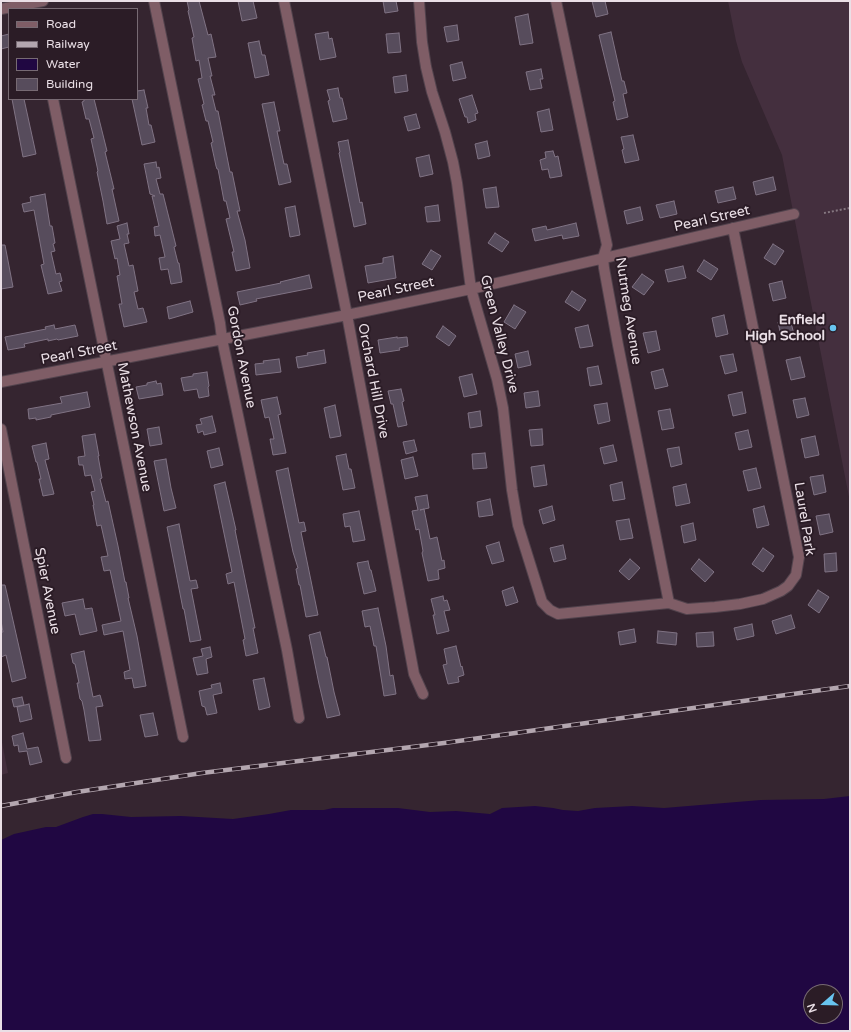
<!DOCTYPE html>
<html>
<head>
<meta charset="utf-8">
<style>
  body { margin:0 }
  #map { position:relative; width:851px; height:1032px; overflow:hidden; background:#352530; font-family:"Varela Round",sans-serif }
  canvas { display:block }
  .frame { position:absolute; inset:0; border:2px solid #eadfe6; pointer-events:none }
  .legend { position:absolute; left:8px; top:8px; width:130px; height:92px; box-sizing:border-box; background:#2b1c26; border:1px solid #776a73; margin:0; padding:5px 7px; list-style:none; font-size:12px; color:#eadfe6 }
  .legend li { display:flex; align-items:center; gap:8px; height:20px }
  .legend b { width:20px; border:1px solid #776a73 }
  .north { position:absolute; left:803px; top:984px; width:40px; height:40px; box-sizing:border-box; background:#2b1c26; border:1px solid #776a73; border-radius:50%; rotate:250deg; font-size:11px; font-weight:700; line-height:16px; text-align:center; color:#eadfe6 }
  .north::after { content:''; display:block; margin:auto; width:14px; height:18px; background:#68c4f0; clip-path:polygon(50% 0,100% 100%,50% 72%,0 100%) }
</style>
</head>
<body>
<div id="map">
<canvas width="851" height="1032"></canvas>
<div class="frame"></div>
<ul class="legend">
<li><b style="height:5px;background:#7f5d66"></b>Road</li>
<li><b style="height:5px;background:#b3a6af"></b>Railway</li>
<li><b style="height:11px;background:#200742"></b>Water</li>
<li><b style="height:11px;background:#574c5c"></b>Building</li>
</ul>
<div class="north">N</div>
</div>
<script>
const context = document.querySelector('canvas').getContext('2d');
context.lineJoin = 'round';
function fill(path, color) { context.fillStyle = color; context.fill(path, 'evenodd'); }
const poly = rows => new Path2D(rows.map(r => 'M' + r).join(''));
function strokePath(path, color, width, dash) { context.strokeStyle = color; context.lineWidth = width; context.lineCap = dash ? 'butt' : 'round'; context.setLineDash(dash || []); context.stroke(path); }
function label(font, color, halo, rows, align = 'center') {
  context.font = font + ' "Varela Round",sans-serif'; context.lineWidth = 4; context.setLineDash([]); context.textBaseline = 'middle'; context.strokeStyle = halo; context.fillStyle = color; for (const [text, x, y, turn = 0] of rows) {
    context.save(); context.translate(x, y); context.rotate((+turn || 0) * Math.PI / 180); context.textAlign = isNaN(turn) ? turn : align; if (halo) context.strokeText(text, 0, 0); context.fillText(text, 0, 0); context.restore();
  }
}
const built = poly([
  [728,1,850,1,850,502,782,155,742,62,736,41],
  [1,737,8,773,1,775]
]);
const water = poly([
  [850,796,850,1031,1,1031,1,840,14,834,46,827,56,827,83,817,93,814,102,814,131,817,181,816,233,819,269,814,291,810,324,810,333,808,398,808,430,812,456,811,490,814,502,808,535,806,553,808,563,810,578,811,595,808,632,806,664,808,761,800,824,799],
  [811,992,835,992,835,1016,811,1016]
]);
const building = poly([
  [187,1,199,1,208,35,211,34,216,57,208,58,212,76,210,76,215,95,212,95,216,111,218,111,230,172,232,172,240,211,237,211,245,240,250,268,236,271,232,252,234,252,226,219,230,218,226,201,224,201,218,169,217,169,216,166,211,143,213,142,208,121,206,121,202,105,204,104,198,79,202,78,199,60,196,61,192,38,194,37,188,11,189,10,187,1],
  [238,1,253,1,257,18,242,21,238,1],
  [383,1,396,1,398,11,385,13,383,1],
  [592,1,605,1,608,14,596,17,592,1],
  [528,14,533,43,520,45,515,17,528,14],
  [457,25,459,40,447,42,444,27,457,25],
  [328,32,329,39,332,38,336,57,320,60,315,34,328,32],
  [611,32,622,81,624,81,627,93,623,94,628,117,617,120,613,102,615,101,599,35,611,32],
  [399,33,401,52,388,53,386,34,399,33],
  [9,34,9,47,1,49,1,36,9,34],
  [259,41,262,55,265,55,269,75,255,78,248,43,259,41],
  [462,62,466,78,453,81,450,65,462,62],
  [541,69,543,79,540,79,542,88,530,90,526,72,541,69],
  [406,75,408,91,395,93,393,77,406,75],
  [338,88,340,98,342,98,347,119,333,122,328,101,330,100,327,90,338,88],
  [144,90,148,108,146,108,149,125,151,125,155,142,142,145,132,99,137,99,137,91,144,90],
  [472,95,478,113,475,114,476,120,468,123,467,117,465,117,459,99,472,95],
  [12,99,24,99,36,154,23,157,12,99],
  [84,99,94,99,107,151,105,152,114,189,112,189,119,221,107,224,103,201,97,172,98,171,91,139,94,138,89,119,86,119,82,102,84,101,84,99],
  [274,102,280,131,277,131,284,164,287,164,291,182,279,185,262,104,274,102],
  [549,109,553,130,541,132,537,112,549,109],
  [416,114,420,128,408,131,404,117,416,114],
  [633,135,639,160,625,163,622,150,624,149,621,137,633,135],
  [348,140,360,203,362,202,366,224,354,227,339,153,340,152,338,142,348,140],
  [487,141,490,156,478,159,475,144,487,141],
  [553,151,555,157,558,156,562,176,550,178,548,169,542,170,540,160,546,158,545,152,553,151],
  [429,155,433,174,420,177,416,158,429,155],
  [156,162,157,168,159,167,161,178,156,179,160,194,163,194,176,246,174,247,178,263,179,263,182,282,171,284,168,269,161,270,159,258,165,257,160,235,155,236,154,227,159,226,152,196,155,196,150,194,144,164,156,162],
  [773,177,776,190,756,195,753,182,773,177],
  [496,187,499,207,486,208,483,189,496,187],
  [733,187,736,199,718,203,715,191,733,187],
  [45,194,50,226,52,226,55,243,53,244,55,251,51,252,56,274,60,273,62,281,59,282,62,291,48,294,41,265,44,264,34,210,24,212,22,204,31,202,30,197,45,194],
  [674,201,677,214,660,218,656,205,674,201],
  [438,205,440,221,427,222,425,207,438,205],
  [295,206,300,235,290,237,285,208,295,206],
  [640,207,643,220,627,224,624,211,640,207],
  [127,223,129,234,127,234,129,243,124,244,129,266,133,265,138,291,134,292,138,309,143,308,147,322,124,327,119,304,122,304,117,276,120,275,117,258,115,259,111,241,120,239,117,226,127,223],
  [576,223,579,236,563,239,562,235,535,241,532,229,546,226,547,230,576,223],
  [495,233,509,242,502,252,488,243,495,233],
  [773,244,784,251,775,265,764,258,773,244],
  [1,245,5,245,13,287,1,289,1,245],
  [431,250,441,256,432,270,422,264,431,250],
  [393,256,396,278,368,283,365,266,383,263,383,258,393,256],
  [704,260,718,269,711,280,697,271,704,260],
  [683,266,686,278,668,282,665,270,683,266],
  [642,274,654,282,644,295,632,287,642,274],
  [309,275,312,288,256,299,257,301,240,305,237,292,281,283,280,282,309,275],
  [782,281,786,298,773,301,769,284,782,281],
  [572,291,586,300,579,311,565,302,572,291],
  [190,301,193,312,169,319,167,307,190,301],
  [514,305,526,312,515,329,504,322,514,305],
  [724,315,728,334,716,337,712,318,724,315],
  [790,319,795,338,782,341,778,322,790,319],
  [54,325,55,329,75,325,78,336,58,340,57,339,48,341,48,339,24,344,25,347,8,350,5,337,46,329,45,327,54,325],
  [588,325,593,346,580,348,575,328,588,325],
  [443,326,456,336,449,346,436,337,443,326],
  [656,331,660,350,648,353,643,333,656,331],
  [397,337,397,338,407,337,408,346,399,348,400,350,380,353,378,340,397,337],
  [324,350,326,363,298,368,296,357,308,355,307,353,324,350],
  [528,351,531,365,518,368,515,354,528,351],
  [733,354,737,371,725,374,720,356,733,354],
  [800,357,805,377,791,380,786,360,800,357],
  [279,359,281,372,256,375,255,364,264,363,263,361,279,359],
  [598,366,602,384,590,386,587,368,598,366],
  [663,369,668,386,655,389,651,372,663,369],
  [207,372,209,386,208,387,209,396,199,398,197,389,184,391,181,378,193,376,193,374,207,372],
  [472,374,477,394,464,397,459,377,472,374],
  [156,381,157,384,161,383,163,395,139,399,136,387,147,385,147,383,156,381],
  [401,389,404,401,402,402,407,425,398,427,393,404,391,404,388,391,401,389],
  [538,391,540,406,526,408,524,393,538,391],
  [87,392,90,407,51,415,51,417,36,420,36,418,29,419,28,409,62,403,60,397,87,392],
  [742,392,746,413,733,416,728,395,742,392],
  [277,397,281,414,278,415,286,453,273,455,270,439,274,439,269,417,265,418,261,400,277,397],
  [805,398,809,415,797,418,793,400,805,398],
  [607,403,610,421,598,424,594,405,607,403],
  [335,405,341,436,330,438,324,408,335,405],
  [670,409,674,428,662,430,658,411,670,409],
  [480,411,482,426,470,428,468,413,480,411],
  [212,416,216,432,204,435,203,431,198,433,196,425,202,424,200,419,212,416],
  [159,427,162,444,150,446,147,429,159,427],
  [542,429,543,445,531,446,529,430,542,429],
  [748,430,752,447,739,450,735,433,748,430],
  [95,434,99,456,98,456,102,478,100,479,106,502,108,501,118,546,125,582,126,582,129,598,128,598,137,636,146,686,134,688,132,678,125,679,124,672,130,670,123,631,104,635,102,625,121,621,110,570,104,571,101,557,108,556,101,525,97,526,93,505,94,505,91,492,95,491,91,475,85,476,83,465,79,465,78,457,85,456,82,436,95,434],
  [815,436,819,455,805,458,801,439,815,436],
  [414,440,417,451,406,454,403,442,414,440],
  [46,443,49,459,45,460,54,494,43,496,39,479,41,479,37,462,36,462,32,446,46,443],
  [613,445,617,461,604,464,600,448,613,445],
  [679,447,682,464,671,467,667,449,679,447],
  [219,448,223,465,211,468,207,451,219,448],
  [485,453,487,468,473,469,472,454,485,453],
  [346,454,349,469,351,469,355,488,343,490,336,456,346,454],
  [413,457,418,476,405,479,401,460,413,457],
  [166,459,171,488,176,508,164,511,154,461,166,459],
  [544,465,547,485,534,487,531,467,544,465],
  [288,468,299,523,304,522,306,531,301,532,318,615,306,617,300,585,299,585,296,569,298,568,293,552,276,471,288,468],
  [756,468,761,488,748,491,743,471,756,468],
  [823,475,826,492,814,495,810,477,823,475],
  [225,482,236,530,235,530,255,628,253,628,258,653,246,656,243,640,245,639,234,582,228,584,226,574,232,572,214,485,225,482],
  [622,482,625,499,613,501,610,485,622,482],
  [686,484,690,503,676,506,673,487,686,484],
  [427,495,429,508,420,510,424,509,430,539,437,537,442,561,444,560,445,568,438,570,439,579,428,581,422,553,423,551,419,529,416,530,412,511,418,510,415,497,427,495],
  [490,499,493,515,479,517,477,502,490,499],
  [552,506,555,520,543,524,539,510,552,506],
  [764,506,769,525,757,528,753,509,764,506],
  [359,511,365,540,353,542,350,526,345,527,343,514,359,511],
  [829,514,833,532,820,535,816,516,829,514],
  [629,519,633,538,620,540,616,521,629,519],
  [693,523,696,540,684,543,681,526,693,523],
  [179,524,190,581,196,580,198,588,191,589,201,640,190,642,184,609,183,609,167,527,179,524],
  [499,542,504,561,492,564,486,546,499,542],
  [563,545,566,559,554,562,550,548,563,545],
  [763,548,774,556,763,572,752,564,763,548],
  [836,553,837,571,825,572,824,554,836,553],
  [630,559,640,568,629,580,619,571,630,559],
  [699,559,714,572,705,582,691,569,699,559],
  [368,561,370,570,371,570,376,591,364,594,357,563,368,561],
  [1,585,5,585,26,678,12,682,6,655,1,657,1,632,3,632,1,621,1,585],
  [513,587,518,602,506,606,502,591,513,587],
  [818,590,829,597,819,613,808,605,818,590],
  [443,596,444,601,447,600,450,610,444,611,449,631,437,634,433,615,435,615,431,599,443,596],
  [83,599,85,609,92,608,97,631,80,635,75,614,65,616,62,603,83,599],
  [378,608,386,646,390,676,393,675,396,694,384,696,376,646,374,646,370,626,365,627,362,611,378,608],
  [791,615,795,628,776,634,772,621,791,615],
  [752,624,754,636,737,640,734,628,752,624],
  [634,629,636,642,620,645,618,632,634,629],
  [658,631,677,633,676,645,657,643,658,631],
  [320,632,326,657,327,657,334,692,340,715,327,718,319,684,309,635,320,632],
  [713,632,714,646,697,647,696,633,713,632],
  [456,646,461,667,462,666,464,675,458,677,459,682,448,684,443,665,447,664,444,649,456,646],
  [210,647,212,657,206,659,208,673,197,675,193,658,203,656,201,649,210,647],
  [84,651,93,697,100,695,103,706,96,707,101,740,89,741,84,710,82,701,80,699,77,683,79,683,75,664,73,663,71,654,84,651],
  [264,678,270,707,259,710,253,680,264,678],
  [220,683,222,693,213,695,217,713,207,715,205,707,202,706,199,691,212,688,211,685,220,683],
  [22,697,24,705,14,707,12,699,22,697],
  [29,704,32,719,20,722,17,707,29,704],
  [153,713,158,735,145,737,140,715,153,713],
  [23,733,27,749,38,747,42,762,30,765,27,751,19,752,18,745,14,746,12,736,23,733]
]);
const path = poly([
  [824,213,850,208]
]);
const minor = poly([
  [154,1,220,323,222,339,287,650,299,718],
  [284,1,347,315,414,674,423,694],
  [419,1,422,42,426,67,432,92,445,132,453,162,457,183,471,289,497,379,503,408,512,490,518,525,542,602,550,610,558,614,669,603,687,609,715,607,740,604,763,599,781,591,788,586,796,575,799,557,733,228],
  [556,1,607,245,603,258,604,268,618,345,669,603],
  [1,9,43,1],
  [53,99,183,737],
  [1,382,347,315,471,289,794,214],
  [1,429,66,758]
]);
const rail = poly([
  [1,806,77,792,202,773,444,743,850,686]
]);
const markers = [
  [833,328,4,"#68c4f0"]
];
const streetNames = [
  ["Pearl Street",712,219,-13],
  ["Pearl Street",396,290,-12],
  ["Nutmeg Avenue",628,311,81],
  ["Green Valley Drive",499,334,76],
  ["Pearl Street",79,353,-11],
  ["Gordon Avenue",241,357,79],
  ["Orchard Hill Drive",373,381,79],
  ["Mathewson Avenue",134,427,79],
  ["Laurel Park",804,519,81],
  ["Spier Avenue",47,591,79]
];
const poiNames = [
  ["Enfield",825,320],
  ["High School",825,336]
];
fill(built, '#442f3e');
fill(water, '#200742');
fill(building, '#574c5c');
strokePath(building, '#807384', 1);
strokePath(minor, '#52434d', 12);
strokePath(path, '#857780', 2, [2, 2]);
strokePath(minor, '#7f5d66', 10);
strokePath(rail, '#b3a6af', 4.5);
strokePath(rail, '#2b1c26', 3, [9]);
for (const [x, y, r, color] of markers) { const dot = new Path2D(); dot.arc(x, y, r, 0, 2 * Math.PI); context.fillStyle = color; context.fill(dot); strokePath(dot, '#2b1c26', 1.5); }
label('14px', '#eadfe6', '#2b1c26', streetNames);
label('bold 14px', '#eadfe6', '#2b1c26', poiNames, 'right');
</script>
</body>
</html>
